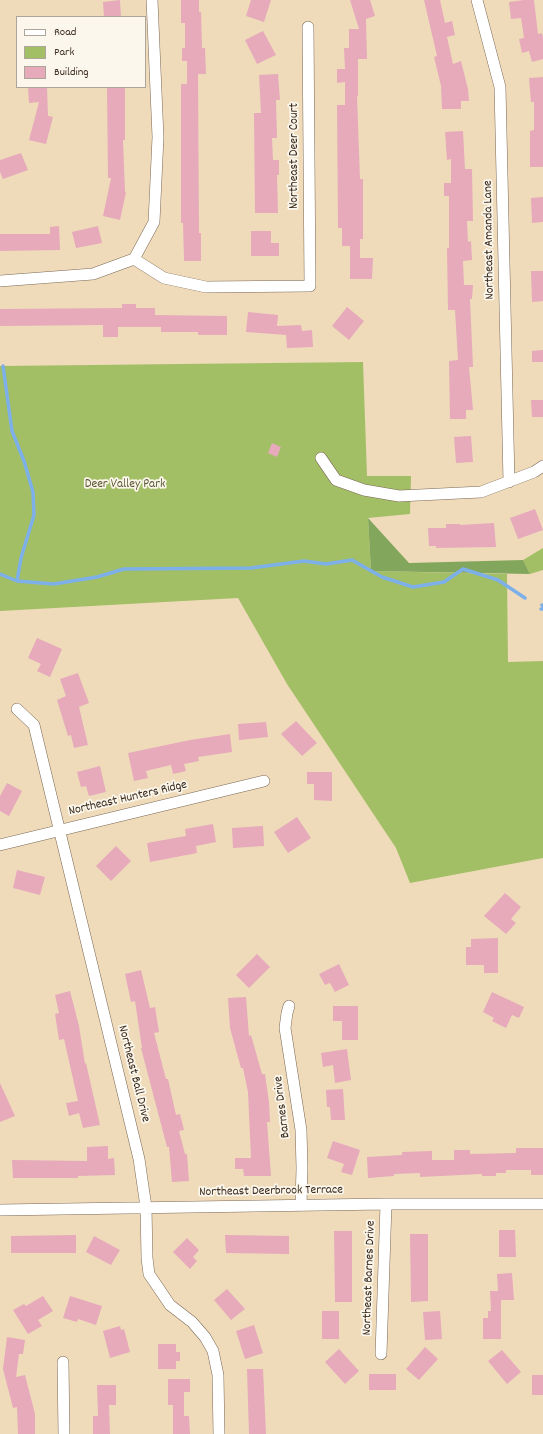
<!DOCTYPE html>
<html>
<head>
<meta charset="utf-8">
<style>
  body { margin:0 }
  #map { position:relative; width:543px; height:1434px; overflow:hidden; background:#efdbba; font-family:Dekko,sans-serif }
  canvas { display:block }
  .legend { position:absolute; left:16px; top:16px; width:130px; height:72px; box-sizing:border-box; background:#fbf7ec; border:1px solid #aea59a; margin:0; padding:5px 7px; list-style:none; font-size:12px; color:#3b2a1e }
  .legend li { display:flex; align-items:center; gap:8px; height:20px }
  .legend b { width:20px; border:1px solid #aea59a }
</style>
</head>
<body>
<div id="map">
<canvas width="543" height="1434"></canvas>
<ul class="legend">
<li><b style="height:5px;background:#fff"></b>Road</li>
<li><b style="height:11px;background:#a3bf66"></b>Park</li>
<li><b style="height:11px;background:#e6aabb"></b>Building</li>
</ul>
</div>
<script>
const context = document.querySelector('canvas').getContext('2d');
context.lineJoin = 'round';
function fill(path, color) { context.fillStyle = color; context.fill(path, 'evenodd'); }
const poly = rows => new Path2D(rows.map(r => 'M' + r).join(''));
function strokePath(path, color, width, dash) { context.strokeStyle = color; context.lineWidth = width; context.lineCap = dash ? 'butt' : 'round'; context.setLineDash(dash || []); context.stroke(path); }
function label(font, color, halo, rows, align = 'center') {
  context.font = font + ' Dekko,sans-serif'; context.lineWidth = 3.5; context.setLineDash([]); context.textBaseline = 'middle'; context.strokeStyle = halo; context.fillStyle = color; for (const [text, x, y, turn = 0] of rows) {
    context.save(); context.translate(x, y); context.rotate((+turn || 0) * Math.PI / 180); context.textAlign = isNaN(turn) ? turn : align; if (halo) context.strokeText(text, 0, 0); context.fillText(text, 0, 0); context.restore();
  }
}
const green = poly([
  [363,362,367,476,411,476,410,514,368,518,371,571,507,574,508,662,543,661,543,858,410,883,396,848,287,684,238,598,0,611,0,366],
  [543,548,543,570,530,574,523,560]
]);
const forest = poly([
  [368,518,409,563,523,560,530,574,371,571]
]);
const stream = poly([
  [3,366,12,431,24,461,33,492,34,515,21,558,17,581],
  [0,574,17,581,54,584,97,577,124,569,251,568,304,561,326,564,352,560,382,577,413,587,444,582,463,569,498,580,525,598],
  [542,605,543,606],
  [541,609,543,609]
]);
const building = poly([
  [120,0,121,17,104,17,103,2],
  [181,0,199,0,199,12,201,12,202,48,205,48,206,74,198,74,199,233,201,233,201,261,184,261,183,223,181,223,181,84,187,84,187,61,182,61,182,48,185,48,185,23,181,23],
  [251,0,271,0,264,22,246,16],
  [350,0,370,0,375,16,366,19,367,59,358,59,358,96,357,96,360,179,363,179,363,239,360,239,360,258,373,258,372,279,350,279,350,246,342,246,342,228,338,228,337,105,345,105,345,82,337,83,337,69,345,69,344,48,349,48,349,29,359,29],
  [424,0,440,0,445,23,452,21,455,35,447,37,453,64,461,61,468,89,469,101,461,101,461,109,442,109,441,86,434,57,437,56],
  [524,0,534,0,538,34,542,33,543,38,543,59,532,62,529,51,522,53,519,39,524,38,521,18,511,19,509,2],
  [263,31,276,55,257,64,245,40],
  [278,74,280,100,276,100,277,138,272,138,273,160,279,160,279,175,277,175,278,213,255,213,254,113,261,113,259,75],
  [543,77,543,167,530,167,530,131,534,130,534,102,531,102,529,78],
  [28,87,47,87,48,116,53,117,46,144,29,140,39,102,29,103],
  [107,87,125,87,125,140,123,140,125,192,126,192,120,220,103,216,111,178,108,178],
  [463,131,465,169,472,169,473,221,467,221,468,242,471,241,472,260,463,261,464,285,473,285,472,299,470,299,473,367,469,367,473,410,466,410,466,419,450,419,449,361,458,360,455,310,448,310,447,248,449,248,449,196,444,196,444,183,451,183,451,159,447,160,445,132],
  [21,153,28,170,3,179,0,172,0,160],
  [543,197,543,222,532,223,531,198],
  [59,226,60,250,0,251,0,234,50,234,50,227],
  [98,226,102,243,76,248,72,232],
  [251,231,271,231,271,243,279,243,279,256,251,256],
  [531,271,543,271,543,301,532,302],
  [122,304,136,304,136,308,155,308,155,315,227,316,227,335,198,335,198,332,161,332,161,327,118,327,118,337,103,337,103,325,0,326,0,309,122,308],
  [347,307,364,321,349,340,332,326],
  [248,312,278,315,277,326,301,325,302,331,312,330,313,347,287,348,286,335,246,332],
  [543,350,543,362,532,362,532,351],
  [531,400,543,400,543,417,532,417],
  [471,436,473,462,456,463,454,437],
  [272,443,281,447,277,457,268,453],
  [535,509,543,530,518,539,510,518],
  [494,523,496,547,436,548,436,546,429,546,428,528,446,528,446,524,460,524,460,525],
  [37,638,62,649,50,677,37,671,41,664,28,658],
  [78,673,89,703,79,707,88,745,74,748,71,735,68,736,57,700,66,696,60,679],
  [296,721,317,743,302,756,281,734],
  [266,722,268,737,239,740,238,724],
  [230,734,232,752,198,757,199,761,184,764,186,771,173,774,171,765,146,771,148,778,134,781,128,753,190,740],
  [100,766,106,792,89,796,86,786,81,787,77,772],
  [307,772,332,772,332,801,314,800,314,784,307,784],
  [7,783,22,791,9,816,0,811,0,796],
  [297,817,311,838,288,853,274,832],
  [213,824,216,842,196,846,197,853,150,862,147,843,186,836,185,829],
  [263,826,264,846,233,848,232,828],
  [116,846,131,861,111,881,96,866],
  [17,870,45,877,40,895,13,888],
  [505,893,521,907,511,919,516,923,506,934,484,916],
  [498,938,498,973,484,973,484,965,466,965,466,947,471,947,471,939],
  [257,954,270,967,249,988,236,975],
  [339,964,349,985,335,992,330,983,325,985,319,974],
  [141,970,150,1008,155,1007,159,1032,154,1033,166,1079,168,1079,176,1115,180,1114,184,1130,179,1131,185,1154,187,1154,189,1181,172,1182,169,1147,167,1147,141,1048,142,1048,135,1001,131,1002,125,974],
  [70,991,79,1026,85,1064,86,1063,100,1125,83,1128,79,1113,69,1116,66,1103,78,1101,64,1039,59,1040,55,1014,59,1013,55,995],
  [492,992,524,1007,519,1018,512,1015,506,1028,492,1021,494,1018,483,1012],
  [246,997,249,1036,251,1035,262,1074,265,1074,269,1102,270,1122,267,1122,271,1176,244,1176,243,1169,235,1169,235,1158,251,1158,248,1092,243,1068,241,1068,230,1028,228,998],
  [333,1006,358,1006,358,1040,342,1040,342,1021,333,1021],
  [347,1049,351,1080,335,1083,333,1065,323,1067,321,1053],
  [0,1083,15,1116,0,1122],
  [343,1089,345,1120,331,1120,330,1107,327,1107,326,1090],
  [333,1141,360,1150,352,1175,341,1172,344,1164,327,1158],
  [108,1146,108,1159,114,1158,115,1175,78,1176,78,1178,13,1178,12,1160,87,1161,87,1147],
  [516,1148,543,1148,543,1175,531,1175,531,1170,506,1170,506,1173,496,1173,496,1176,482,1176,482,1174,420,1177,420,1173,394,1174,394,1176,368,1178,367,1157,402,1155,402,1152,432,1151,432,1160,454,1160,454,1150,470,1150,470,1154,516,1153],
  [499,1230,515,1230,516,1257,499,1257],
  [334,1231,352,1231,352,1302,335,1302],
  [410,1234,428,1234,428,1301,411,1302],
  [76,1235,76,1253,11,1253,11,1236],
  [225,1235,289,1236,289,1254,226,1253],
  [94,1236,120,1250,111,1265,86,1252],
  [187,1238,199,1250,193,1257,197,1261,190,1269,173,1252],
  [512,1273,514,1300,501,1300,501,1339,483,1339,483,1318,488,1318,488,1311,491,1311,490,1291,498,1291,497,1274],
  [227,1289,245,1309,231,1320,214,1300],
  [43,1296,53,1311,38,1320,42,1326,28,1334,13,1310,24,1304,26,1306],
  [70,1296,102,1306,96,1325,78,1319,77,1322,63,1318],
  [322,1311,339,1311,339,1339,322,1339],
  [440,1311,442,1339,425,1340,423,1312],
  [254,1325,263,1353,245,1359,236,1331],
  [120,1326,121,1330,124,1329,130,1352,110,1358,103,1331],
  [7,1337,25,1340,23,1354,19,1354,16,1377,25,1375,35,1414,35,1434,18,1434,17,1407,13,1408,3,1369],
  [158,1344,176,1344,176,1352,180,1352,180,1361,176,1361,176,1369,158,1369],
  [425,1347,438,1359,419,1380,406,1369],
  [339,1349,359,1371,345,1384,325,1362],
  [502,1350,521,1372,507,1384,488,1361],
  [247,1369,263,1369,266,1434,249,1434],
  [369,1374,396,1374,396,1390,369,1390],
  [532,1375,543,1375,543,1395,532,1395],
  [168,1379,190,1379,190,1392,184,1392,184,1416,189,1416,190,1434,173,1434,173,1405,168,1405],
  [97,1385,116,1385,116,1405,109,1405,110,1434,93,1434,93,1416,98,1416]
]);
const minor = poly([
  [477,0,500,87,509,482],
  [134,259,164,278,206,287,310,286,308,27],
  [0,281,93,274,134,259,154,222,158,137,152,0],
  [321,458,336,480,364,490,399,496,481,492,534,472,543,466],
  [17,709,34,725,139,1159,146,1207,147,1258,149,1274,170,1305,192,1322,205,1337,213,1351,218,1375,219,1434],
  [0,845,264,781],
  [289,1006,287,1013,285,1028,301,1130,302,1168,301,1206],
  [0,1210,386,1204,543,1204],
  [381,1354,386,1204],
  [63,1362,64,1434]
]);
const streetNames = [
  ["Northeast Deer Court",295,156,-90],
  ["Northeast Amanda Lane",490,240,-91],
  ["Northeast Hunters Ridge",128,799,-13],
  ["Northeast Ball Drive",133,1074,76],
  ["Barnes Drive",283,1107,-97],
  ["Northeast Deerbrook Terrace",271,1192,-1],
  ["Northeast Barnes Drive",370,1278,-88]
];
const parkNames = [
  ["Deer Valley Park",125,485]
];
fill(green, '#a3bf66');
fill(forest, '#82a65b');
strokePath(stream, '#7dafe9', 3.5);
fill(building, '#e6aabb');
strokePath(minor, '#7a6855', 12);
strokePath(minor, '#fff', 11);
label('13px', '#3b2a1e', '#fbf7ec', streetNames);
label('13px', '#5a5734', '#fbf7ec', parkNames);
</script>
</body>
</html>
